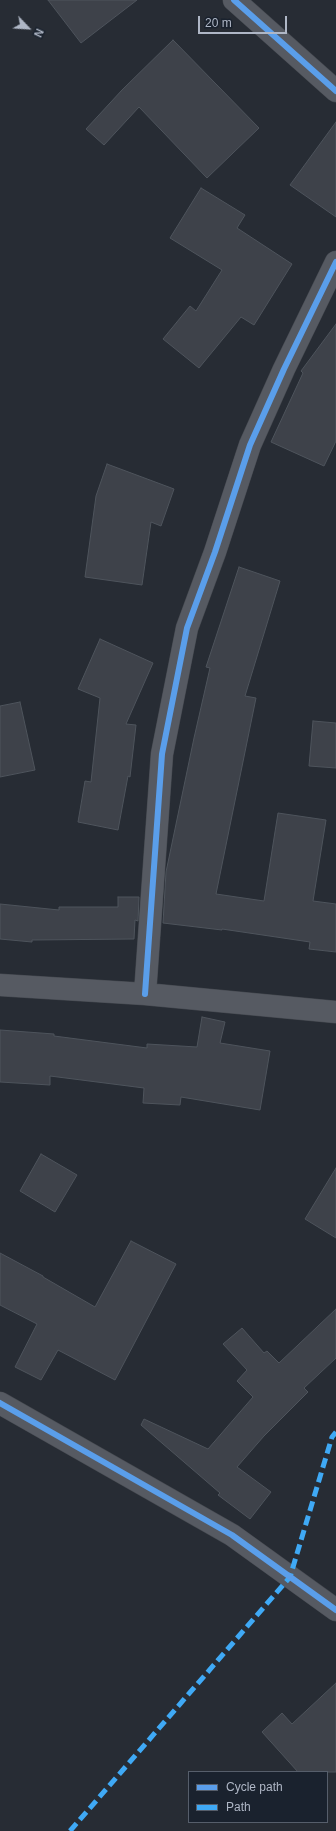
<!DOCTYPE html>
<html>
<head>
<meta charset="utf-8">
<style>
  body { margin:0 }
  #map { position:relative; width:336px; height:1831px; overflow:hidden; background:#272c34; font-family:Helvetica,sans-serif }
  canvas { display:block }
  .legend { position:absolute; left:188px; top:1771px; width:140px; height:52px; box-sizing:border-box; background:#1a222e; border:1px solid #565e6b; margin:0; padding:5px 7px; list-style:none; font-size:12px; color:#afb7c6 }
  .legend li { display:flex; align-items:center; gap:8px; height:20px }
  .legend b { width:20px; border:1px solid #565e6b }
  .north { position:absolute; left:8px; top:8px; width:40px; height:40px; -webkit-text-stroke:3px #1a222e; paint-order:stroke; rotate:115deg; font-size:11px; font-weight:700; line-height:16px; text-align:center; color:#afb7c6 }
  .north::after { content:''; display:block; margin:auto; width:14px; height:18px; background:#afb7c6; clip-path:polygon(50% 0,100% 100%,50% 72%,0 100%) }
  .scale { position:absolute; left:198px; top:16px; width:89px; height:18px; box-sizing:border-box; border:2px solid #afb7c6; border-top:0; padding-left:5px; font-size:12px; line-height:14px; white-space:nowrap; color:#afb7c6; -webkit-text-stroke:3px #1a222e; paint-order:stroke }
</style>
</head>
<body>
<div id="map">
<canvas width="336" height="1831"></canvas>
<ul class="legend">
<li><b style="height:5px;background:#5a9eea"></b>Cycle path</li>
<li><b style="height:5px;background:#3fa9f5"></b>Path</li>
</ul>
<div class="north">N</div>
<div class="scale">20 m</div>
</div>
<script>
const context = document.querySelector('canvas').getContext('2d');
context.lineJoin = 'round';
function fill(path, color) { context.fillStyle = color; context.fill(path, 'evenodd'); }
const poly = rows => new Path2D(rows.map(r => 'M' + r).join(''));
function strokePath(path, color, width, dash) { context.strokeStyle = color; context.lineWidth = width; context.lineCap = dash ? 'butt' : 'round'; context.setLineDash(dash || []); context.stroke(path); }
const building = poly([
  [48,0,137,0,81,43,48,0],
  [173,40,259,128,207,178,139,107,104,145,86,129,122,90,173,40],
  [336,122,336,217,290,185,336,122],
  [201,188,245,215,237,228,292,264,254,325,241,317,199,368,163,339,190,306,196,311,222,270,170,238,201,188],
  [336,324,336,441,324,466,271,442,303,373,301,371,336,324],
  [107,464,174,489,161,526,151,522,142,585,85,577,96,496,107,464],
  [239,567,280,581,245,696,256,698,216,894,264,901,278,813,326,820,313,901,336,904,336,952,309,949,310,942,222,929,222,930,163,923,166,872,194,738,210,668,206,667,239,567],
  [100,639,153,663,126,724,136,725,130,777,128,776,118,830,78,822,85,781,91,782,100,698,78,689,100,639],
  [20,702,35,770,0,777,0,706,20,702],
  [313,721,336,723,336,768,309,766,313,721],
  [118,897,139,897,138,921,135,920,134,939,32,940,32,942,0,939,0,904,59,910,59,907,118,907,118,897],
  [202,1017,225,1022,220,1043,270,1051,260,1110,181,1097,180,1105,143,1103,144,1088,50,1076,50,1085,0,1082,0,1030,54,1034,54,1036,147,1048,147,1044,197,1047,202,1017],
  [41,1154,77,1175,55,1212,20,1191,41,1154],
  [336,1168,336,1238,305,1219,336,1168],
  [131,1241,176,1264,115,1380,58,1350,41,1380,15,1367,37,1324,0,1305,0,1253,43,1276,43,1277,95,1307,131,1241],
  [336,1309,336,1358,304,1388,308,1392,264,1436,237,1467,271,1492,250,1519,218,1495,220,1493,141,1425,144,1419,208,1449,253,1397,237,1381,247,1370,223,1344,242,1328,264,1353,267,1351,279,1363,336,1309],
  [336,1683,336,1772,298,1772,262,1732,282,1713,292,1724,336,1683]
]);
const minor = poly([
  [234,0,336,91],
  [0,985,145,994,336,1012],
  [145,994,162,754,187,628,215,552,250,445,284,369,336,262],
  [0,1403,232,1535,336,1610]
]);
const quiet = poly([
  [70,1831,290,1577,332,1437,336,1432]
]);
const cycleway = poly([
  [234,0,336,91],
  [145,994,162,754,187,628,215,552,250,445,284,369,336,262],
  [0,1403,232,1535,336,1610]
]);
fill(building, '#3e424a');
strokePath(building, '#4e545c', 1);
strokePath(minor, '#44484f', 23);
strokePath(minor, '#565a62', 22);
strokePath(quiet, '#3fa9f5', 5, [10, 5]);
strokePath(cycleway, '#5a9eea', 6);
</script>
</body>
</html>
